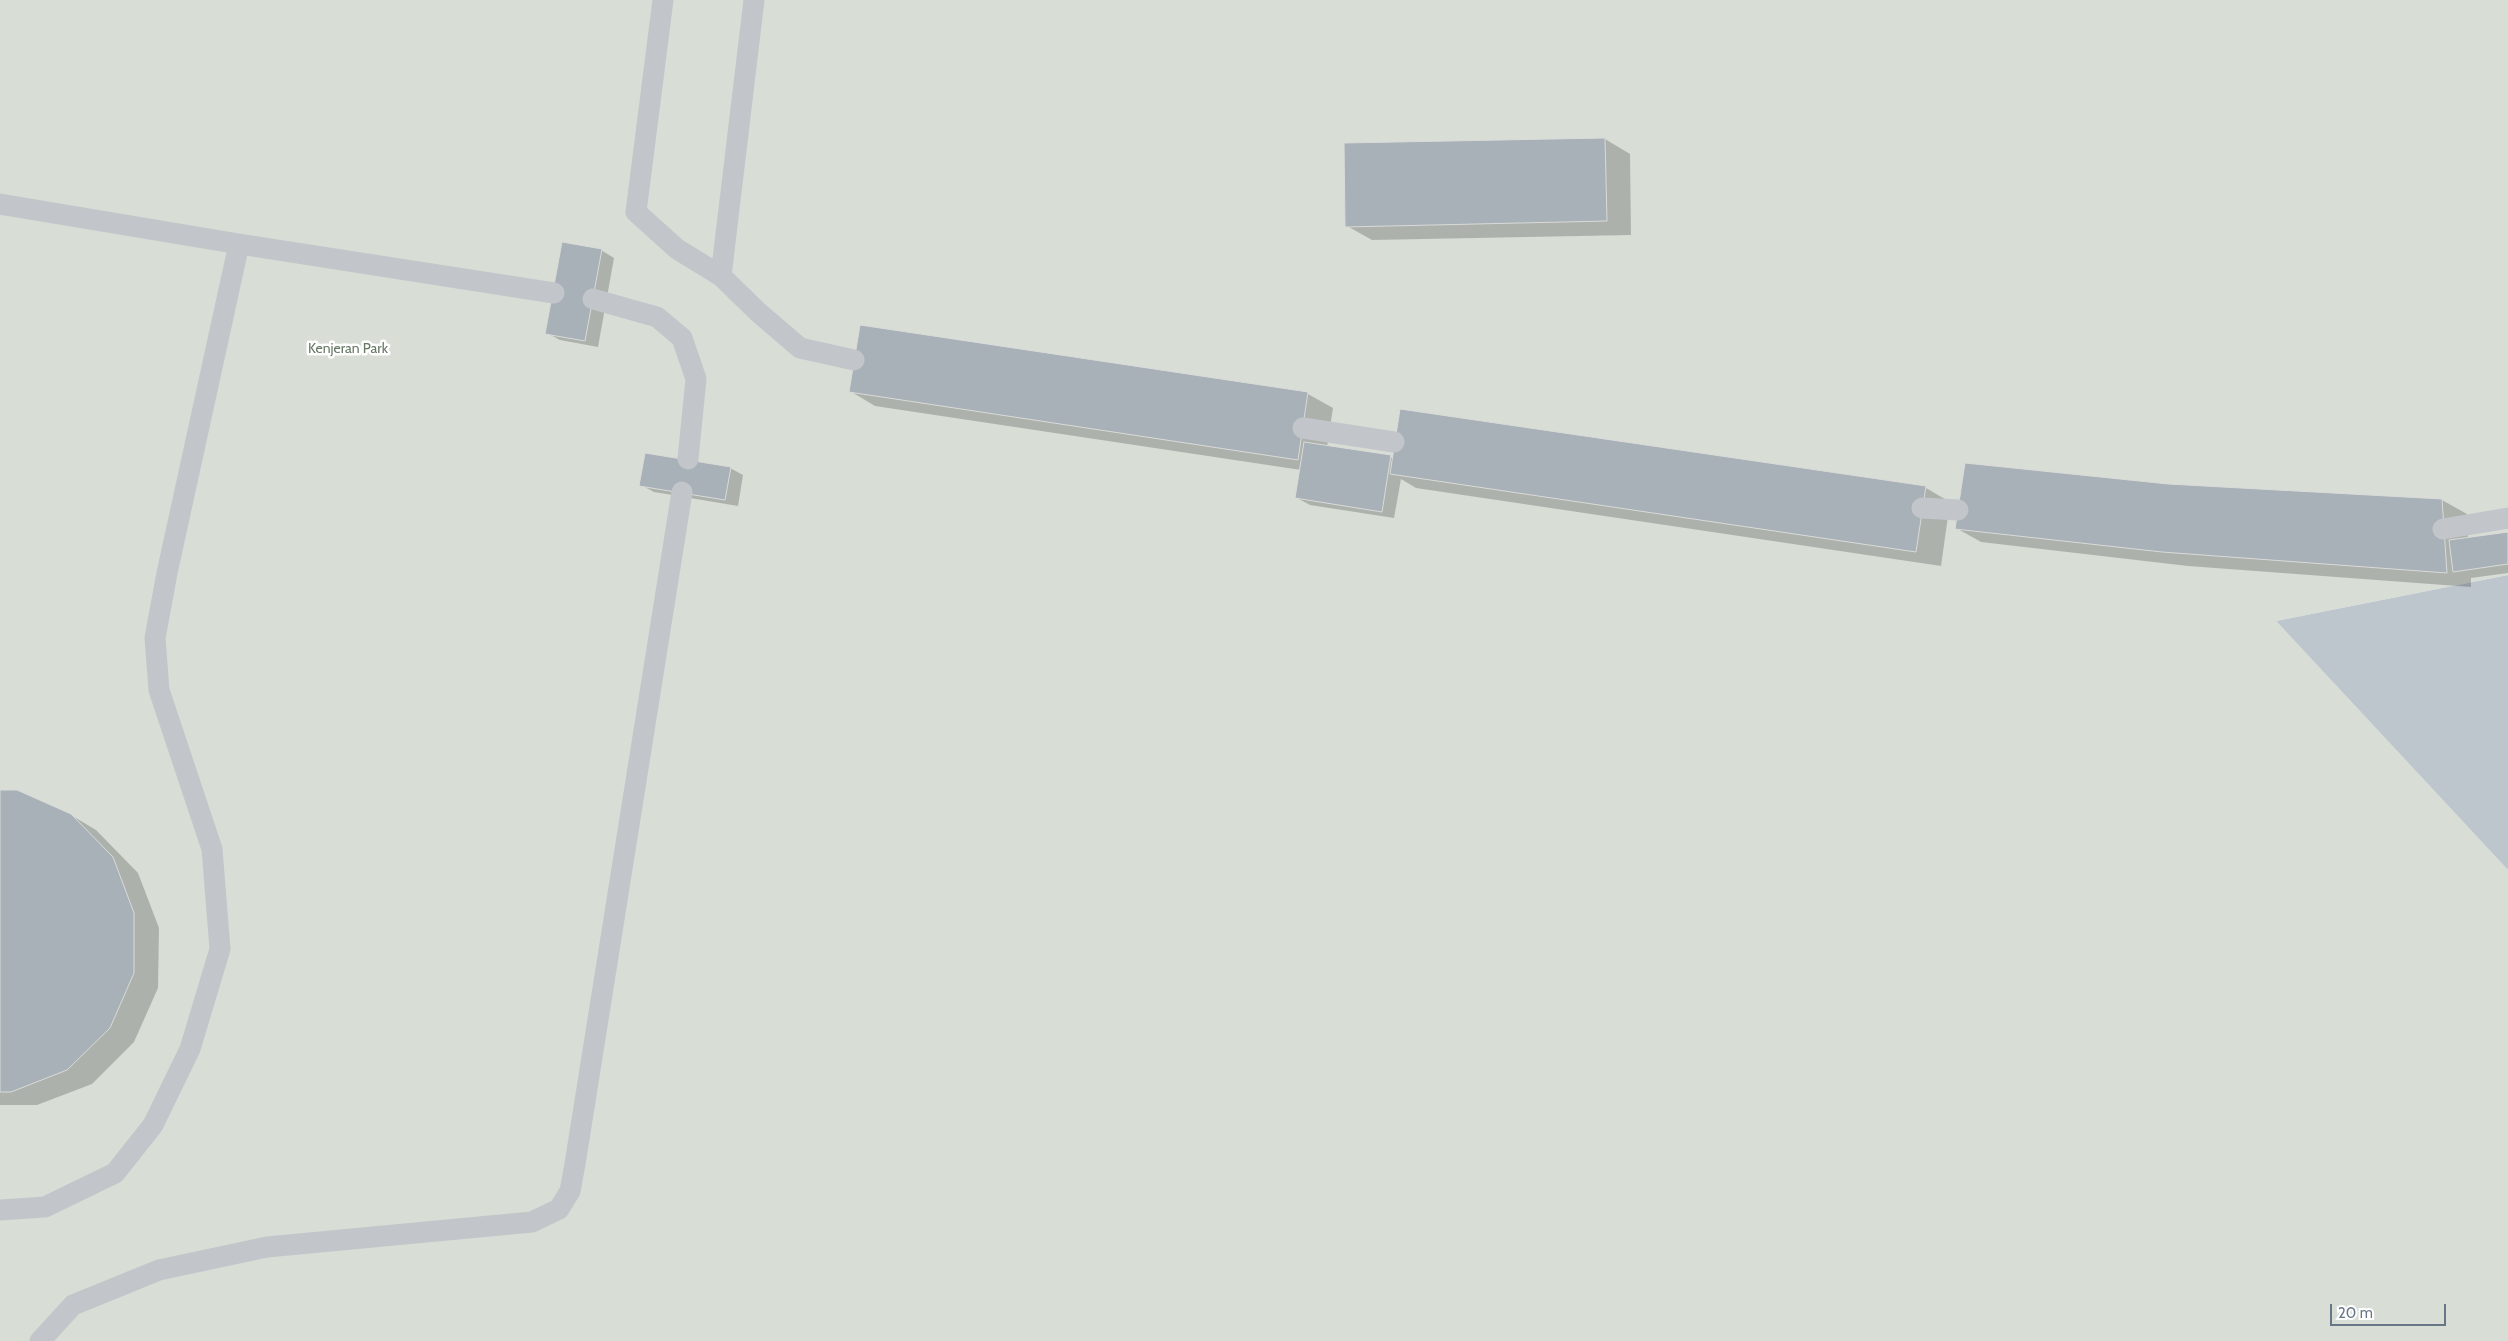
<!DOCTYPE html>
<html>
<head>
<meta charset="utf-8">
<style>
  body { margin:0 }
  #map { position:relative; width:2508px; height:1341px; overflow:hidden; background:#f9f9f6; font-family:Cabin,sans-serif }
  canvas { display:block }
  .scale { position:absolute; left:2330px; top:1304px; width:116px; height:22px; box-sizing:border-box; border:2px solid #687787; border-top:0; padding-left:6px; font-size:15px; line-height:18px; white-space:nowrap; color:#687787; -webkit-text-stroke:4px #fff; paint-order:stroke }
</style>
</head>
<body>
<div id="map">
<canvas width="2508" height="1341"></canvas>
<div class="scale">20 m</div>
</div>
<script>
const context = document.querySelector('canvas').getContext('2d');
context.lineJoin = 'round';
function fill(path, color) { context.fillStyle = color; context.fill(path, 'evenodd'); }
const poly = rows => new Path2D(rows.map(r => 'M' + r).join(''));
function strokePath(path, color, width, dash) { context.strokeStyle = color; context.lineWidth = width; context.lineCap = dash ? 'butt' : 'round'; context.setLineDash(dash || []); context.stroke(path); }
function label(font, color, halo, rows, align = 'center') {
  context.font = font + ' Cabin,sans-serif'; context.lineWidth = 5; context.setLineDash([]); context.textBaseline = 'middle'; context.strokeStyle = halo; context.fillStyle = color; for (const [text, x, y, turn = 0] of rows) {
    context.save(); context.translate(x, y); context.rotate((+turn || 0) * Math.PI / 180); context.textAlign = isNaN(turn) ? turn : align; if (halo) context.strokeText(text, 0, 0); context.fillText(text, 0, 0); context.restore();
  }
}
const green = poly([
  [0,0,2508,0,2508,575,2276,621,2508,870,2508,1341,0,1341]
]);
const water = poly([
  [2508,575,2508,870,2276,621]
]);
const shadow = poly([
  [1605,139,1630,154,1631,235,1372,240,1347,226],
  [601,250,614,258,598,347,560,340,547,333],
  [850,391,1308,394,1333,408,1327,447,1393,458,1926,488,1950,502,1941,566,1416,488,1401,479,1394,518,1310,505,1297,498,1301,470,875,406],
  [730,468,743,475,738,506,654,492,641,485],
  [2442,500,2467,514,2468,539,2508,533,2508,573,2471,578,2471,587,2188,566,1981,542,1956,528],
  [0,791,71,815,96,830,138,873,159,928,158,988,134,1042,92,1084,37,1105,0,1105]
]);
const building = poly([
  [1605,138,1607,221,1345,227,1344,143,1605,138],
  [562,242,602,249,585,341,545,334,562,242],
  [860,325,1308,392,1298,460,849,392,860,325],
  [1400,409,1926,486,1916,552,1390,474,1400,409],
  [1304,442,1391,455,1382,512,1295,498,1304,442],
  [645,453,731,467,725,500,639,486,645,453],
  [1965,463,2168,484,2442,499,2447,573,2162,552,1955,529,1965,463],
  [2508,532,2508,564,2453,572,2449,540,2508,532],
  [0,790,17,790,71,814,113,857,134,913,134,973,110,1028,67,1070,11,1092,0,1092,0,790]
]);
const service = poly([
  [663,0,636,212,677,249,721,276,758,312,800,348,854,360],
  [0,204,239,244,554,293],
  [721,276,754,0],
  [593,299,657,317,682,338,696,379,688,459],
  [1303,428,1394,442],
  [1922,508,1958,510],
  [2443,529,2508,518],
  [0,1210,45,1207,115,1173,153,1125,190,1049,220,949,212,849,159,690,155,638,167,573,239,244],
  [40,1341,73,1305,159,1270,267,1247,532,1222,559,1209,570,1191,575,1164,682,492]
]);
const parkNames = [
  ["Kenjeran Park",348,349]
];
fill(green, '#d8ded6');
fill(water, '#bdc6cc');
fill(shadow, '#0003');
fill(building, '#a8b1b8');
strokePath(building, '#dadbd9', 1);
strokePath(service, '#c2c6ca', 21);
label('14px', '#667963', '#fff', parkNames);
</script>
</body>
</html>
